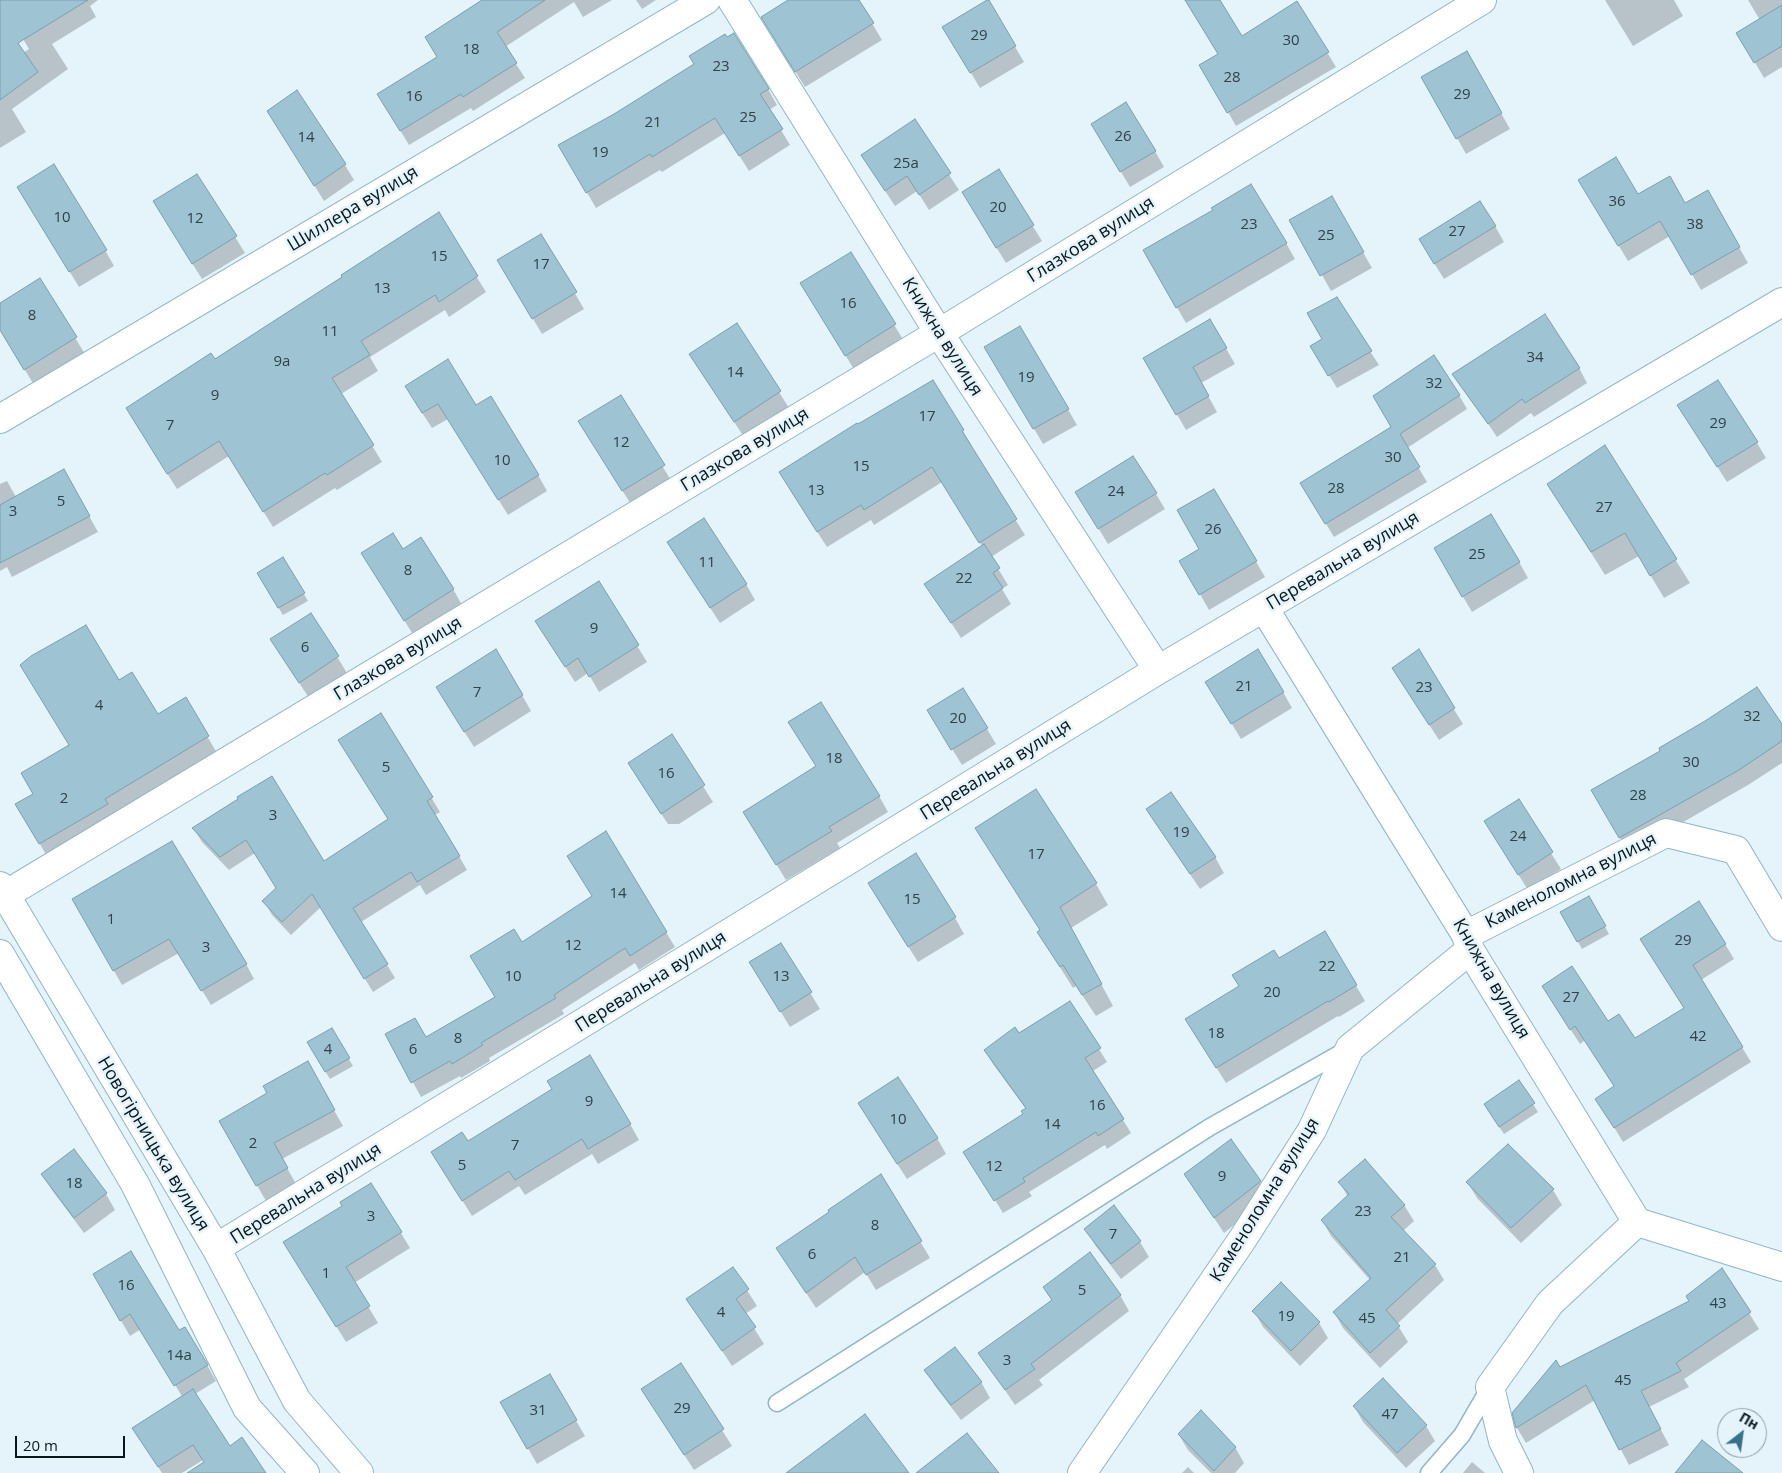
<!DOCTYPE html>
<html>
<head>
<meta charset="utf-8">
<style>
  body { margin:0 }
  #map { position:relative; width:1782px; height:1473px; overflow:hidden; background:#e5f4fb; font-family:"Open Sans",sans-serif }
  canvas { display:block }
  .north { position:absolute; left:1717px; top:1408px; width:50px; height:50px; box-sizing:border-box; background:#e5f4fb; border:1px solid #8d9ca2; border-radius:50%; rotate:30deg; font-size:14px; font-weight:700; line-height:20px; text-align:center; color:#09171d }
  .north::after { content:''; display:block; margin:auto; width:18px; height:22px; background:#367289; clip-path:polygon(50% 0,100% 100%,50% 72%,0 100%) }
  .scale { position:absolute; left:15px; top:1436px; width:110px; height:22px; box-sizing:border-box; border:2px solid #09171d; border-top:0; padding-left:6px; font-size:15px; line-height:18px; white-space:nowrap; color:#09171d; -webkit-text-stroke:4px #e5f4fb; paint-order:stroke }
</style>
</head>
<body>
<div id="map">
<canvas width="1782" height="1473"></canvas>
<div class="north">Пн</div>
<div class="scale">20 m</div>
</div>
<script>
const context = document.querySelector('canvas').getContext('2d');
context.lineJoin = 'round';
function fill(path, color) { context.fillStyle = color; context.fill(path, 'evenodd'); }
const poly = rows => new Path2D(rows.map(r => 'M' + r).join(''));
function strokePath(path, color, width, dash) { context.strokeStyle = color; context.lineWidth = width; context.lineCap = dash ? 'butt' : 'round'; context.setLineDash(dash || []); context.stroke(path); }
function label(font, color, halo, rows, align = 'center') {
  context.font = font + ' "Open Sans",sans-serif'; context.lineWidth = 5; context.setLineDash([]); context.textBaseline = 'middle'; context.strokeStyle = halo; context.fillStyle = color; for (const [text, x, y, turn = 0] of rows) {
    context.save(); context.translate(x, y); context.rotate((+turn || 0) * Math.PI / 180); context.textAlign = isNaN(turn) ? turn : align; if (halo) context.strokeText(text, 0, 0); context.fillText(text, 0, 0); context.restore();
  }
}
const shadow = poly([
  [0,0,98,0,90,6,96,17,52,44,68,69,12,109,26,132,0,148,0,44,23,53,29,49],
  [484,0,612,0,583,17,574,2,505,47,525,78,473,111,471,108,409,145,388,110,438,58],
  [636,0,656,0,642,9],
  [790,0,858,0,882,40,805,87,771,33],
  [1186,0,1219,0,1242,37,1297,3,1336,67,1236,126,1201,65,1219,55],
  [1605,0,1674,0,1683,16,1633,46],
  [1748,0,1782,0,1782,67,1764,78,1738,33,1760,20],
  [988,1,1024,62,980,88,953,43],
  [1467,52,1510,129,1466,154,1423,77],
  [768,89,777,105,769,110,790,145,749,171,725,133,662,172,660,170,596,208,560,146],
  [914,121,959,190,929,210,917,191,895,206,872,171],
  [278,127,345,165,354,180,324,201],
  [1102,140,1155,151,1164,167,1130,187],
  [998,170,1042,241,1006,263,972,208],
  [197,175,245,253,202,279,163,217],
  [1580,181,1637,195,1685,204,1707,191,1748,263,1701,290,1670,236,1628,261],
  [1332,198,1372,268,1331,291,1291,220],
  [28,203,105,250,114,266,79,287],
  [438,214,486,292,449,317,445,310,370,357,378,371,341,394,382,462,337,490,335,488,273,527,229,456,177,489,136,424,214,361],
  [1495,226,1504,242,1444,279,1429,255],
  [541,235,584,309,542,334,499,261],
  [1286,243,1295,259,1186,323,1144,250],
  [851,254,904,341,855,371,811,299],
  [40,280,85,354,34,385,0,328,0,304],
  [1336,299,1379,365,1337,388,1319,359],
  [1210,321,1235,364,1201,383,1217,412,1186,430,1145,359],
  [737,325,789,408,744,437,700,370],
  [1020,327,1077,425,1043,444,986,347],
  [1579,368,1587,383,1534,417,1531,413,1497,437,1454,374],
  [932,381,963,431,972,446,970,447,1025,535,991,557,1008,585,1002,589,1011,604,961,638,926,584,982,546,942,482,874,525,871,520,827,547,789,488,858,426],
  [1459,395,1467,409,1407,448,1427,482,1334,537,1301,483],
  [620,396,672,482,632,506,589,437],
  [415,402,475,407,538,475,547,491,508,515,448,419,432,428],
  [1688,421,1757,443,1766,458,1727,482],
  [1605,447,1690,583,1664,598,1639,556,1605,575,1548,484],
  [7,481,16,497,73,487,98,532,12,577,7,567,0,571,0,484],
  [1214,490,1265,577,1209,610,1181,561,1201,550],
  [1156,494,1165,509,1108,544,1086,508],
  [1435,549,1519,562,1528,578,1472,612],
  [403,550,453,589,462,605,414,636,372,569],
  [678,558,746,584,755,600,720,623],
  [283,559,308,601,283,615,258,574],
  [598,582,647,662,599,692,588,673,575,682,536,621],
  [311,614,347,673,309,698,281,655],
  [1418,651,1463,724,1439,740,1403,684],
  [118,681,157,716,185,699,220,758,52,865,17,804,35,794],
  [963,689,996,744,962,765,938,726],
  [1283,692,1292,708,1241,739,1216,698],
  [522,695,531,711,474,747,446,703],
  [381,714,440,812,435,815,467,870,426,895,420,885,361,922,395,978,373,992,321,907,291,935,272,915,264,901,277,889,255,853,229,870,202,842,194,829,240,799,324,862,389,819],
  [1782,727,1782,763,1748,785,1629,853,1593,791],
  [671,736,713,802,679,824,668,824,638,779],
  [879,796,888,812,837,843,840,848,786,880,754,828],
  [1518,801,1561,869,1528,890,1495,837],
  [1147,810,1215,857,1224,873,1200,889],
  [606,833,675,947,639,970,635,963,562,1010,564,1014,489,1058,490,1061,461,1078,460,1076,421,1097,387,1035,425,1039,496,997,522,944,593,897],
  [989,849,1096,884,1108,905,1071,928,1113,1006,1096,1016,1076,986,1073,988,1038,932,1041,931],
  [1589,898,1609,934,1582,949,1562,913],
  [878,899,955,918,964,934,918,962],
  [74,900,246,964,254,979,211,1005,179,953,122,985],
  [1325,933,1365,1001,1339,1017,1338,1016,1226,1083,1196,1035,1240,987,1279,960],
  [1725,944,1734,959,1701,980,1751,1062,1623,1142,1606,1114,1615,1087,1585,1040,1580,1044,1552,1001,1608,1022,1634,1040,1685,1008,1650,954],
  [781,945,820,1009,790,1027,760,978],
  [1070,1003,1107,1062,1093,1071,1131,1133,1107,1149,1105,1145,1029,1192,1032,1196,1003,1213,973,1164,1025,1115,1026,1109,993,1064,985,1050,1018,1035],
  [331,1029,353,1066,330,1079,308,1043],
  [307,1063,343,1126,282,1159,296,1184,266,1201,220,1121,269,1093],
  [1519,1082,1538,1112,1504,1134,1489,1112],
  [868,1119,937,1138,946,1154,907,1179],
  [630,1124,639,1140,598,1164,592,1154,525,1195,519,1186,472,1216,442,1168,467,1143],
  [74,1151,106,1194,115,1210,84,1233,52,1190,43,1175],
  [1185,1174,1260,1182,1269,1197,1224,1233],
  [881,1176,930,1258,876,1290,865,1272,816,1308,787,1264],
  [1340,1183,1404,1205,1414,1221,1403,1231,1435,1265,1444,1280,1397,1324,1408,1342,1380,1368,1343,1328,1334,1312,1370,1280,1331,1236,1322,1220,1348,1197],
  [1468,1183,1553,1190,1562,1205,1521,1243,1477,1198],
  [371,1184,410,1248,354,1283,378,1323,346,1342,294,1258,344,1206],
  [1114,1207,1140,1242,1149,1257,1121,1279,1095,1245,1086,1229],
  [733,1268,757,1306,745,1314,764,1344,732,1366,688,1299],
  [1722,1270,1759,1329,1684,1379,1689,1387,1649,1407,1669,1445,1629,1465,1595,1400,1526,1443,1517,1428,1514,1413,1560,1368,1691,1301],
  [94,1275,179,1332,207,1365,216,1381,195,1394,229,1447,264,1473,211,1473,203,1460,182,1473,162,1473,143,1444,183,1398,141,1329,130,1336],
  [1044,1287,1120,1295,1129,1311,1039,1380,1043,1385,1015,1405,980,1353,1052,1301],
  [1254,1311,1319,1323,1328,1338,1300,1366,1263,1327],
  [681,1365,732,1446,694,1470,652,1405],
  [926,1371,981,1382,990,1398,961,1420,935,1386],
  [549,1375,585,1436,537,1464,502,1403],
  [1354,1406,1426,1426,1435,1441,1406,1468,1363,1422],
  [1179,1435,1235,1447,1244,1463,1235,1473,1211,1473,1188,1450],
  [1472,1462,1485,1473,1463,1473],
  [1188,1467,1194,1473,1182,1473]
]);
const building = poly([
  [0,0,88,0,18,43,38,72,0,100,0,0],
  [482,0,545,0,497,32,517,63,463,97,461,94,400,131,377,94,437,57,425,37,482,0],
  [788,0,859,0,874,23,795,72,761,17,788,0],
  [987,0,989,0,1016,46,970,73,942,27,987,0],
  [1185,0,1220,0,1242,36,1297,1,1329,52,1227,113,1199,65,1218,54,1185,0],
  [1782,5,1782,46,1754,63,1736,33,1782,5],
  [734,33,769,89,760,94,783,129,739,156,715,118,652,157,650,154,586,193,558,145,614,114,694,64,689,56,725,34,727,37,734,33],
  [1467,51,1502,113,1456,139,1421,77,1467,51],
  [297,90,346,164,314,186,267,111,297,90],
  [1126,102,1156,151,1120,172,1091,124,1126,102],
  [915,119,951,173,919,195,907,176,885,191,861,155,915,119],
  [1616,157,1638,194,1670,176,1685,203,1708,190,1740,247,1691,275,1660,221,1618,246,1578,180,1616,157],
  [54,164,107,250,69,272,17,187,54,164],
  [999,169,1034,225,996,248,962,192,999,169],
  [197,174,237,236,192,264,153,201,197,174],
  [1251,184,1287,243,1176,308,1143,250,1213,210,1211,208,1251,184],
  [1332,196,1364,252,1320,276,1289,220,1332,196],
  [1480,201,1496,226,1434,264,1419,239,1480,201],
  [439,212,478,276,439,302,435,295,361,341,370,355,332,378,374,445,327,475,325,473,263,512,219,441,167,474,126,408,211,353,215,359,342,277,341,275,439,212],
  [541,234,577,292,532,319,497,260,541,234],
  [851,252,896,324,845,356,800,283,851,252],
  [40,278,77,337,24,370,0,330,0,303,40,278],
  [1337,297,1372,351,1328,376,1310,346,1322,339,1307,313,1337,297],
  [1545,314,1580,368,1525,403,1522,399,1488,424,1452,374,1545,314],
  [1210,319,1227,348,1193,367,1209,396,1176,415,1143,358,1210,319],
  [737,323,781,391,734,422,689,354,737,323],
  [1020,326,1069,409,1033,429,984,347,1020,326],
  [1434,355,1460,395,1400,434,1420,467,1325,524,1300,483,1391,427,1373,396,1434,355],
  [448,359,476,405,491,396,539,475,498,500,438,404,422,413,405,386,448,359],
  [933,380,964,430,962,431,1017,519,979,543,932,467,864,510,861,505,817,532,779,472,857,423,858,424,933,380],
  [1718,380,1758,442,1717,467,1677,405,1718,380],
  [621,395,665,465,622,491,578,421,621,395],
  [1605,445,1677,559,1650,576,1625,533,1591,552,1547,484,1605,445],
  [1133,456,1157,493,1098,529,1075,492,1133,456],
  [64,469,90,516,0,563,0,505,64,469],
  [1214,489,1257,561,1199,595,1179,561,1199,549,1177,510,1214,489],
  [1491,514,1520,562,1462,597,1434,548,1491,514],
  [704,518,747,584,710,608,667,542,704,518],
  [393,533,403,549,421,537,454,589,404,621,361,553,393,533],
  [984,544,1000,568,993,573,1003,588,951,623,924,584,984,544],
  [283,557,305,593,278,608,257,573,283,557],
  [599,581,639,645,589,677,578,658,565,667,535,621,599,581],
  [311,613,339,656,299,683,270,639,311,613],
  [86,625,119,680,132,672,158,714,186,697,209,736,105,799,108,804,39,844,15,804,33,794,21,773,69,745,20,665,31,656,86,625],
  [496,649,523,695,464,732,436,687,496,649],
  [1258,649,1284,692,1231,724,1205,682,1258,649],
  [1419,649,1455,708,1429,725,1392,668,1419,649],
  [1757,687,1782,724,1782,741,1739,770,1619,838,1591,790,1660,751,1659,748,1705,721,1757,687],
  [963,688,988,728,951,750,927,710,963,688],
  [821,702,880,796,829,827,832,831,776,865,743,812,816,766,788,722,821,702],
  [381,713,433,797,427,801,460,856,417,882,411,872,353,908,388,964,364,979,312,894,282,922,262,901,276,888,246,840,220,857,192,828,238,799,237,797,272,776,324,861,388,819,338,740,381,713],
  [672,734,705,785,661,814,628,763,672,734],
  [1036,789,1097,883,1060,907,1102,984,1082,995,1063,965,1060,967,1037,932,1040,930,975,828,1036,789],
  [1171,792,1216,857,1190,874,1146,809,1171,792],
  [1519,799,1553,852,1518,875,1484,821,1519,799],
  [606,831,667,932,630,956,625,948,554,995,556,998,481,1043,483,1045,452,1064,450,1061,411,1083,385,1034,415,1018,426,1037,495,997,470,956,514,929,522,942,592,896,567,856,606,831],
  [172,841,247,964,201,991,169,939,113,971,72,899,172,841],
  [916,853,956,917,908,947,868,883,916,853],
  [1589,896,1606,926,1577,942,1560,912,1589,896],
  [1699,901,1726,944,1693,965,1743,1047,1614,1128,1595,1099,1614,1086,1575,1026,1570,1030,1542,986,1572,966,1608,1021,1619,1014,1635,1038,1684,1008,1640,939,1699,901],
  [1325,931,1357,985,1329,1002,1328,1001,1216,1068,1185,1019,1239,986,1232,975,1274,950,1279,958,1325,931],
  [781,943,812,992,780,1012,749,962,781,943],
  [1070,1001,1101,1048,1085,1058,1124,1119,1098,1136,1096,1132,1023,1178,1025,1182,994,1201,963,1152,1023,1114,1021,1111,1026,1108,984,1050,1015,1027,1019,1033,1070,1001],
  [332,1028,350,1058,325,1072,307,1042,332,1028],
  [590,1055,631,1124,588,1149,582,1139,515,1180,509,1171,462,1201,431,1152,462,1132,468,1141,552,1089,547,1081,590,1055],
  [308,1061,335,1110,274,1143,288,1168,256,1186,219,1121,267,1093,263,1086,308,1061],
  [898,1077,938,1138,897,1164,858,1103,898,1077],
  [1519,1080,1535,1103,1499,1127,1484,1104,1519,1080],
  [1231,1139,1261,1181,1214,1218,1184,1174,1231,1139],
  [1508,1144,1554,1189,1511,1228,1466,1182,1508,1144],
  [74,1149,107,1193,74,1218,41,1174,74,1149],
  [1365,1159,1405,1205,1391,1217,1436,1264,1386,1310,1400,1326,1370,1353,1333,1312,1371,1278,1321,1220,1349,1194,1338,1182,1365,1159],
  [881,1174,922,1241,866,1275,855,1257,806,1293,776,1248,829,1212,828,1210,881,1174],
  [371,1183,402,1232,346,1267,370,1306,336,1327,283,1242,342,1206,340,1202,371,1183],
  [1114,1205,1141,1241,1111,1264,1084,1229,1114,1205],
  [131,1251,179,1330,185,1327,208,1365,174,1386,130,1314,120,1321,93,1274,131,1251],
  [1090,1252,1121,1295,1031,1364,1035,1369,1005,1390,978,1353,1052,1300,1043,1287,1090,1252],
  [733,1267,749,1289,736,1299,756,1327,722,1351,686,1299,733,1267],
  [1722,1268,1751,1312,1676,1363,1681,1371,1641,1391,1661,1429,1619,1450,1586,1385,1516,1428,1512,1413,1556,1360,1560,1367,1689,1301,1686,1296,1722,1268],
  [1281,1282,1320,1322,1291,1351,1252,1311,1281,1282],
  [955,1347,982,1382,951,1405,924,1370,955,1347],
  [681,1363,724,1429,684,1455,641,1389,681,1363],
  [550,1374,577,1420,527,1449,500,1402,550,1374],
  [1383,1378,1427,1425,1397,1453,1353,1406,1383,1378],
  [193,1389,230,1446,242,1437,266,1473,187,1473,204,1462,193,1445,158,1467,132,1428,193,1389],
  [1201,1410,1236,1447,1214,1471,1178,1434,1201,1410],
  [865,1414,909,1473,786,1473,865,1414],
  [967,1433,999,1473,916,1473,967,1433],
  [1702,1440,1743,1473,1675,1473,1702,1440]
]);
const service = poly([
  [777,1403,1210,1127,1348,1049],
  [1429,1473,1462,1435,1490,1387]
]);
const minor = poly([
  [732,0,939,333,1158,670],
  [0,419,706,0],
  [1264,608,1466,935,1470,950,1637,1222,1782,1267],
  [0,886,216,1248,297,1401,359,1473],
  [5,895,939,333,1482,0],
  [1466,935,1666,833,1736,850,1782,927],
  [0,954,135,1184,247,1408,305,1473],
  [216,1248,1158,670,1782,302],
  [1082,1473,1242,1240,1312,1130,1350,1048,1470,950],
  [1519,1473,1503,1441,1490,1387,1550,1303,1637,1222]
]);
const numberNames = [
  ["29",979,36],
  ["30",1291,41],
  ["18",471,50],
  ["23",721,67],
  ["28",1232,78],
  ["29",1462,95],
  ["16",414,97],
  ["25",748,118],
  ["21",653,123],
  ["26",1123,137],
  ["14",306,138],
  ["19",600,153],
  ["25а",906,164],
  ["36",1617,202],
  ["20",998,208],
  ["10",62,218],
  ["12",195,219],
  ["23",1249,225],
  ["38",1695,225],
  ["27",1457,232],
  ["25",1326,236],
  ["15",439,257],
  ["17",541,265],
  ["13",382,289],
  ["16",848,304],
  ["8",32,316],
  ["11",330,332],
  ["34",1535,358],
  ["9а",282,362],
  ["14",735,373],
  ["19",1026,378],
  ["32",1434,384],
  ["9",215,396],
  ["17",927,417],
  ["29",1718,424],
  ["7",170,426],
  ["12",621,443],
  ["30",1393,458],
  ["10",502,461],
  ["15",861,467],
  ["28",1336,489],
  ["13",816,491],
  ["24",1116,492],
  ["5",61,502],
  ["27",1604,508],
  ["3",13,512],
  ["26",1213,530],
  ["25",1477,555],
  ["11",707,563],
  ["8",408,571],
  ["22",964,579],
  ["9",594,629],
  ["6",305,648],
  ["21",1244,687],
  ["23",1424,688],
  ["7",477,693],
  ["4",99,706],
  ["32",1752,717],
  ["20",958,719],
  ["18",834,759],
  ["30",1691,763],
  ["5",386,768],
  ["16",666,774],
  ["28",1638,796],
  ["2",64,799],
  ["3",273,816],
  ["19",1181,833],
  ["24",1518,837],
  ["17",1036,855],
  ["14",618,894],
  ["15",912,900],
  ["1",111,920],
  ["29",1683,941],
  ["12",573,946],
  ["3",206,948],
  ["22",1327,967],
  ["10",513,977],
  ["13",781,977],
  ["20",1272,993],
  ["27",1571,998],
  ["18",1216,1034],
  ["42",1698,1037],
  ["8",458,1039],
  ["4",328,1050],
  ["6",413,1050],
  ["9",589,1102],
  ["16",1097,1106],
  ["10",898,1120],
  ["14",1052,1125],
  ["2",253,1144],
  ["7",515,1146],
  ["5",462,1166],
  ["12",994,1167],
  ["9",1222,1177],
  ["18",74,1184],
  ["23",1363,1212],
  ["3",371,1217],
  ["8",875,1226],
  ["7",1113,1235],
  ["6",812,1255],
  ["21",1402,1258],
  ["1",326,1274],
  ["16",126,1286],
  ["5",1082,1291],
  ["43",1718,1304],
  ["4",721,1313],
  ["19",1286,1317],
  ["45",1367,1319],
  ["14а",179,1356],
  ["3",1007,1361],
  ["45",1623,1381],
  ["29",682,1409],
  ["31",538,1411],
  ["47",1390,1415]
];
const streetNames = [
  ["Шиллера вулиця",353,209,-31],
  ["Глазкова вулиця",1091,240,-32],
  ["Книжна вулиця",942,337,58],
  ["Глазкова вулиця",745,450,-31],
  ["Перевальна вулиця",1343,561,-31],
  ["Глазкова вулиця",398,659,-31],
  ["Перевальна вулиця",996,770,-32],
  ["Каменоломна вулиця",1571,881,-27],
  ["Книжна вулиця",1491,979,60],
  ["Перевальна вулиця",651,982,-32],
  ["Новогірницька вулиця",153,1144,59],
  ["Перевальна вулиця",306,1194,-32],
  ["Каменоломна вулиця",1265,1200,-58]
];
fill(shadow, '#0003');
fill(building, '#9ec3d3');
strokePath(building, '#7b9fae', 1);
strokePath(service, '#90b5c5', 19);
strokePath(minor, '#90b5c5', 30);
strokePath(service, '#fff', 16);
strokePath(minor, '#fff', 28);
label('15px', '#2e424a', null, numberNames);
label('18px', '#09171d', '#e5f4fb', streetNames);
</script>
</body>
</html>
